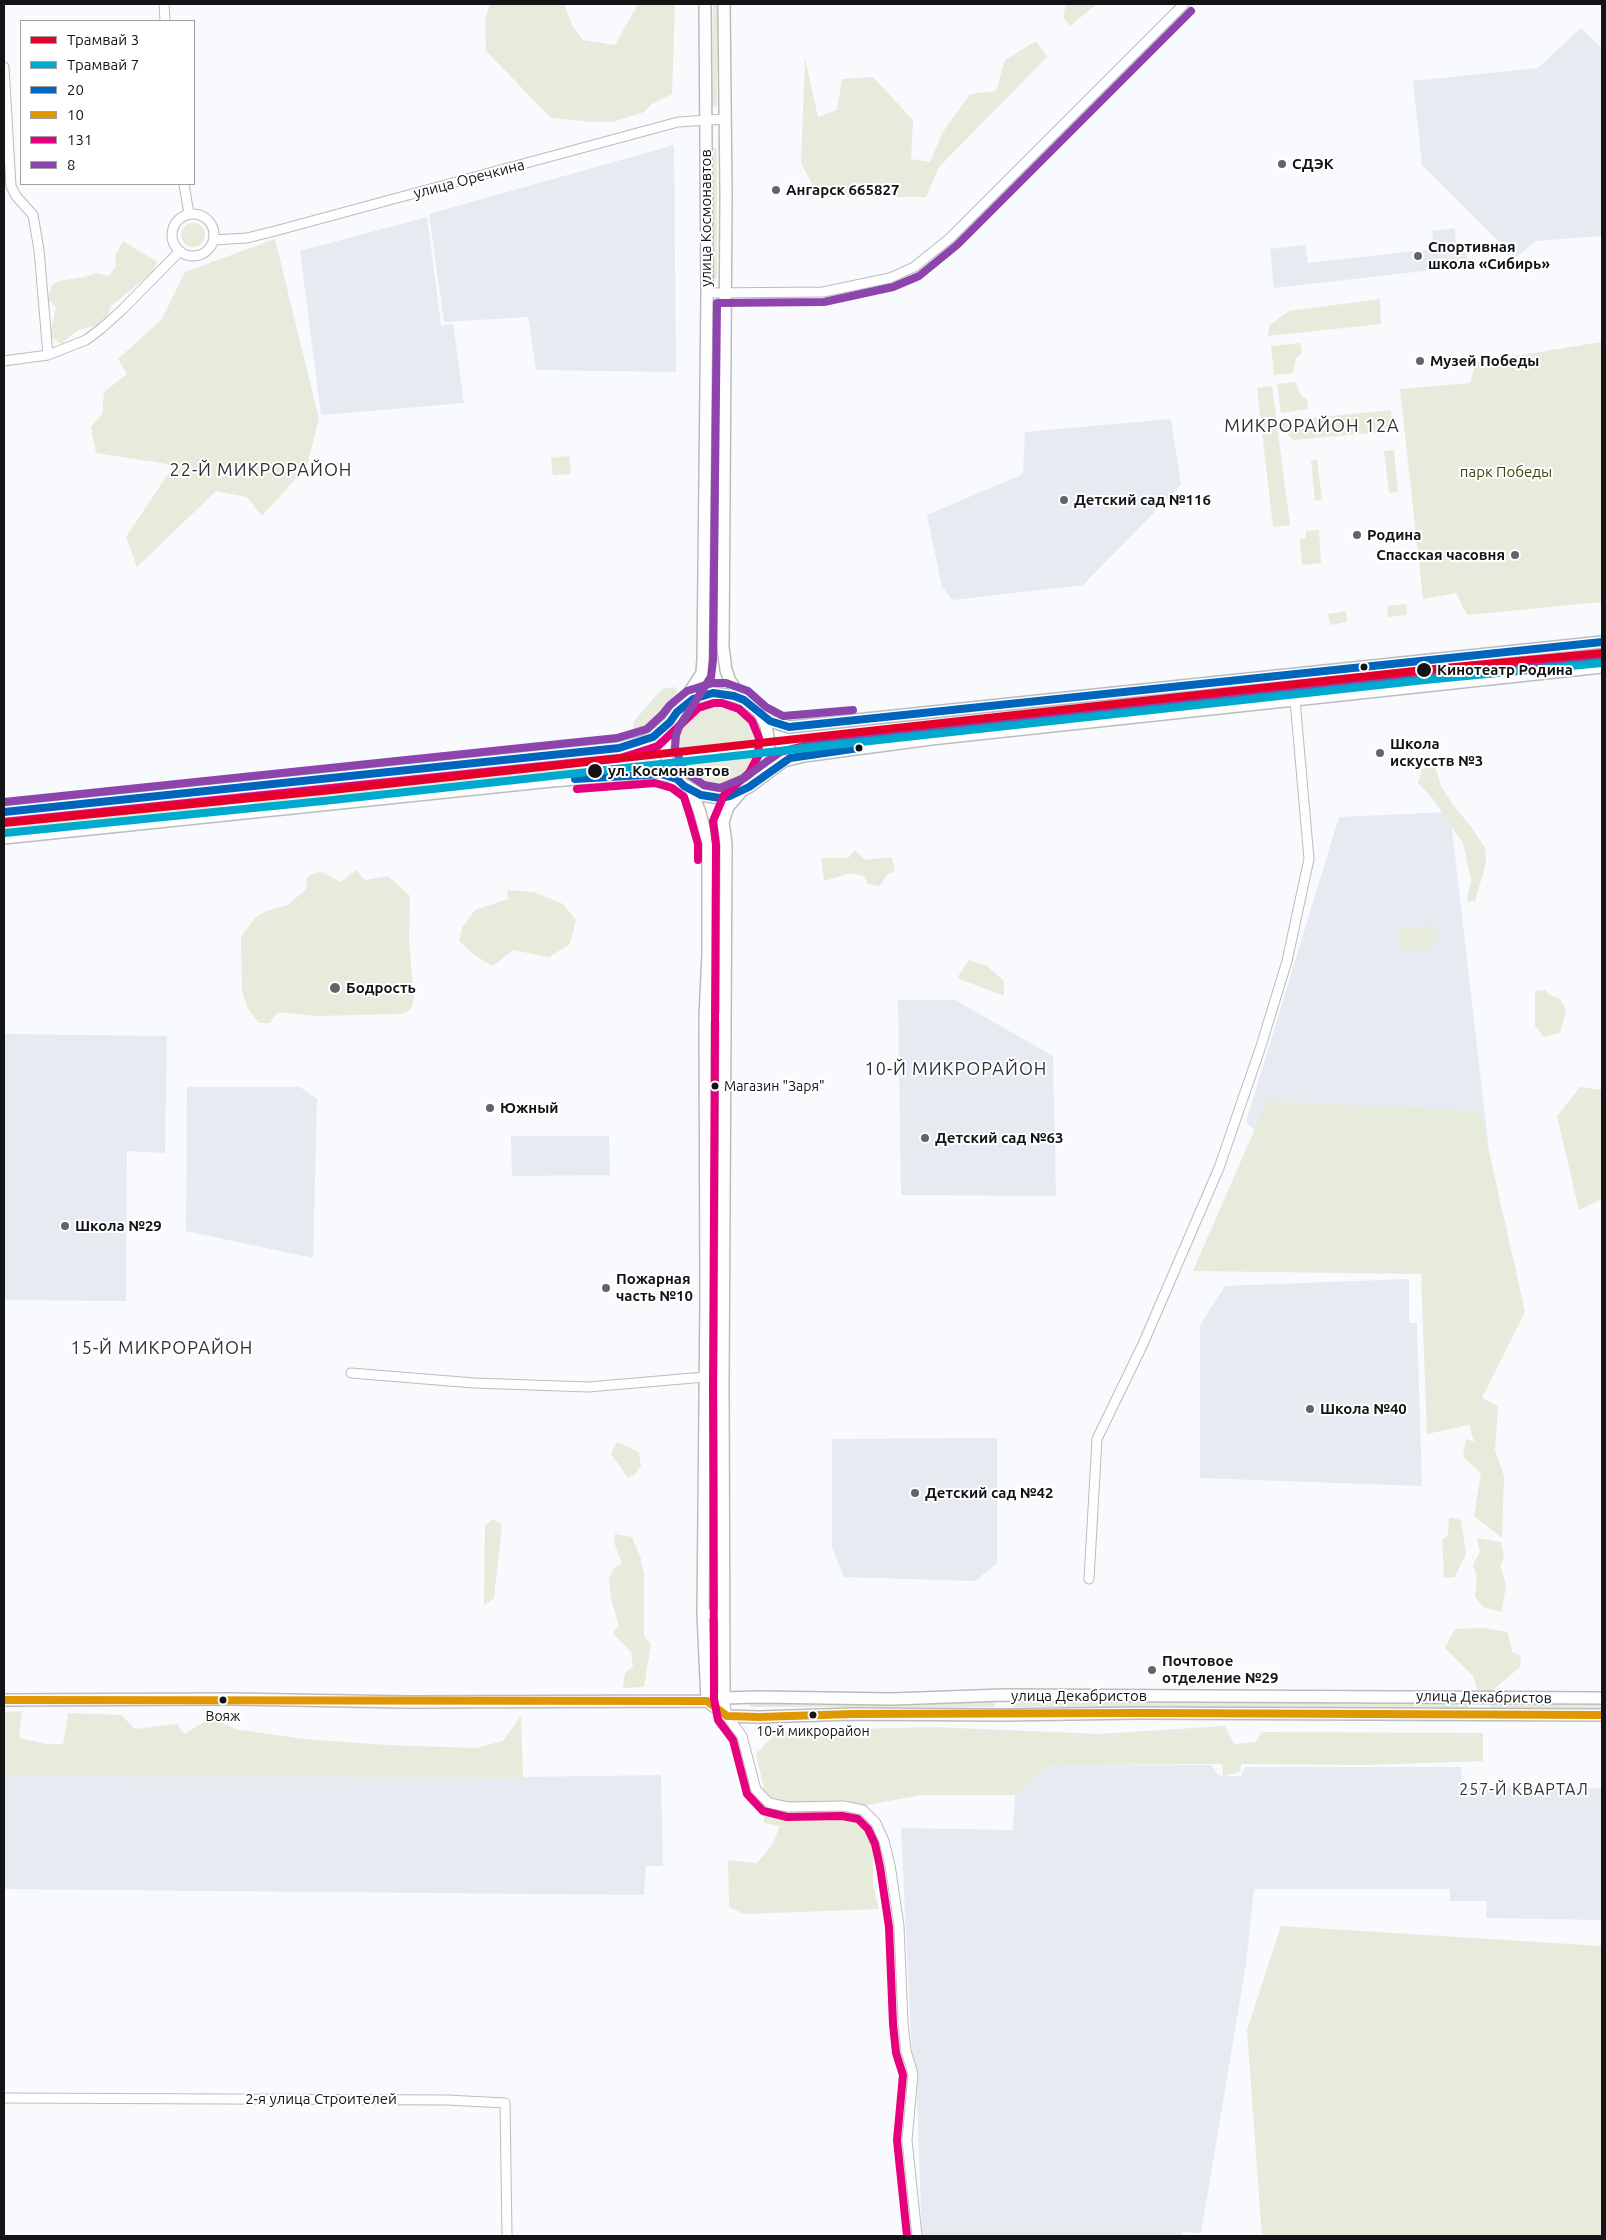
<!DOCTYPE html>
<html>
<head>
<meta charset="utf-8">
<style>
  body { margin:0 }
  #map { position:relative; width:1606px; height:2240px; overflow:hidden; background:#f8fafd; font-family:Ubuntu,sans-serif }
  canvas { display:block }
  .frame { position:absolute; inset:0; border:5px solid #131415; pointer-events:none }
  .legend { position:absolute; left:20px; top:20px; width:175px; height:165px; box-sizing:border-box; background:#fff; border:1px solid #a1a1a1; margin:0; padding:6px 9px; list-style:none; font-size:15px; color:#131415 }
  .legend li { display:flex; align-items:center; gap:10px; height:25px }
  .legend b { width:25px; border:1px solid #a1a1a1 }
</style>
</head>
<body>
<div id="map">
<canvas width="1606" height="2240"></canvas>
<div class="frame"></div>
<ul class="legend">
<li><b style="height:6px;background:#e4002b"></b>Трамвай 3</li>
<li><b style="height:6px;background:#00a9ce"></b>Трамвай 7</li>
<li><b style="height:6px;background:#0065bd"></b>20</li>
<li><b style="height:6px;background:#e09702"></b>10</li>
<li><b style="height:6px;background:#e5007d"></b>131</li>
<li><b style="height:6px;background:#8e44ad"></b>8</li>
</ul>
</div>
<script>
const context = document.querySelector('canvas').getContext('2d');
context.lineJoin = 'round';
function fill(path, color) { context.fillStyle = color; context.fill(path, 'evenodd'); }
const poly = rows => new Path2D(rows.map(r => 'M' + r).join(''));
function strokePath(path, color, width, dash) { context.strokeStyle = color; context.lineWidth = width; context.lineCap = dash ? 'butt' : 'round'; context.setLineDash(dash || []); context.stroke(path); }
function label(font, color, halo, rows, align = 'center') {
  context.font = font + ' Ubuntu,sans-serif'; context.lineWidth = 4; context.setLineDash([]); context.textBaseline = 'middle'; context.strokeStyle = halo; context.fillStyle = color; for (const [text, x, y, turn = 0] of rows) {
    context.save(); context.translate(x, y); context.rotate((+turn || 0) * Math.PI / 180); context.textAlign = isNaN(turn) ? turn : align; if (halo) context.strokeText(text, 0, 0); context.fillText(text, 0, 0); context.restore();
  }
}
const built = poly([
  [1581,28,1602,48,1602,236,1536,241,1515,258,1422,165,1413,81,1538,68],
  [674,145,676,372,536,370,528,317,444,322,429,214],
  [427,217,441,325,453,324,464,403,321,415,300,251],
  [1455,228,1456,245,1465,245,1468,266,1274,288,1270,249,1305,245,1308,263,1434,249,1432,231],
  [1171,419,1181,485,1083,585,953,600,942,587,927,515,1023,474,1025,432],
  [1450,812,1491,1168,1279,1154,1246,1122,1339,817],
  [898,1000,955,1000,1053,1056,1056,1196,901,1195],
  [4,1034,167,1036,165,1153,127,1151,126,1301,4,1300],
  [187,1087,300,1087,317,1099,313,1258,186,1231],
  [511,1136,609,1136,610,1175,512,1176],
  [1409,1279,1409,1323,1417,1323,1422,1486,1200,1478,1200,1325,1225,1286],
  [997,1438,997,1563,975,1581,844,1577,832,1548,832,1439],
  [1049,1765,1211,1765,1218,1775,1223,1776,1241,1776,1245,1767,1461,1767,1463,1787,1602,1788,1602,1920,1486,1918,1487,1901,1450,1901,1450,1889,1254,1889,1246,1964,1201,2233,1183,2232,1182,2236,922,2236,917,2099,918,2083,912,2056,901,1828,1013,1830,1015,1795],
  [4,1774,523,1777,661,1775,663,1866,646,1866,644,1895,4,1889]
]);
const green = poly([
  [490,4,564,4,572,25,583,40,615,45,638,4,675,4,672,94,652,104,644,112,613,122,592,122,551,118,486,51,485,20],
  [713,4,718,4,717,107,712,107],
  [1066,4,1097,4,1070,26,1063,17],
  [1036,41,1047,57,939,167,926,197,819,197,801,163,805,58,818,117,837,110,842,79,873,77,913,120,911,159,930,162,943,132,970,94,996,91,1005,60],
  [713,148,717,148,717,279,712,279],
  '181 235a12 12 0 1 1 24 0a12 12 0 1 1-24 0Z',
  [275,239,319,419,307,466,262,516,247,497,216,491,137,567,126,537,174,465,96,453,91,427,102,414,104,392,127,374,118,359,162,319,185,272],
  [123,241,157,262,153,272,111,306,107,317,95,326,78,330,61,344,50,336,56,307,47,299,52,285,59,281,85,277,96,273,109,276,116,266,115,256],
  [1380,299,1381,324,1268,336,1270,325,1289,311],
  [712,309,718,309,715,671,710,671],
  [1602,342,1602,602,1467,615,1456,593,1423,599,1400,389,1470,383,1476,362],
  [1300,343,1302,353,1296,358,1293,373,1274,375,1271,346],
  [1295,382,1301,395,1307,400,1308,409,1281,413,1277,384],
  [1272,386,1290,525,1273,527,1257,388],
  [1391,410,1393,431,1293,440,1282,428,1282,421],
  [1394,450,1398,492,1389,493,1384,451],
  [569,456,571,474,553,475,551,458],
  [1317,459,1322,500,1315,501,1311,460],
  [1319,530,1321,563,1302,565,1300,539,1306,538,1306,531],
  [1406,604,1407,615,1388,617,1387,606],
  [1346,611,1347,622,1330,625,1328,614],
  [675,687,678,691,653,722,634,734,633,725,635,720,659,692,663,689],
  [717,699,739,704,751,714,759,725,764,743,672,752,673,735,683,715,702,702],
  [764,749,760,763,752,776,740,785,726,790,704,789,691,782,681,772,674,759],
  [573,758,573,774,254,806,254,791],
  [1433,759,1441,786,1453,805,1472,828,1485,848,1486,863,1475,901,1467,902,1471,879,1463,843,1433,799,1418,783,1422,770],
  [222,794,222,810,4,832,4,817],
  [713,836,719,836,719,1001,714,1002],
  [855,850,865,860,892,857,895,871,887,875,880,886,868,884,864,876,851,873,824,881,821,858,848,858],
  [356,870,365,880,388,876,410,896,409,941,414,999,411,1009,402,1014,315,1016,278,1012,270,1023,259,1023,247,1007,242,991,241,937,255,918,266,911,288,905,306,889,307,877,312,874,321,872,341,882],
  [507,890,534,892,563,904,576,920,570,944,549,957,513,950,493,966,474,955,459,941,462,928,475,910,508,899],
  [1432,925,1440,933,1429,948,1402,952,1397,931],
  [969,960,987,966,1004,981,1004,996,957,978],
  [1546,990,1549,995,1560,999,1566,1010,1560,1033,1544,1037,1535,1026,1535,991],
  [713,1033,719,1034,716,1286,709,1286],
  [1580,1087,1602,1090,1602,1199,1579,1210,1557,1116],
  [1267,1101,1480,1111,1525,1312,1482,1398,1498,1406,1495,1450,1504,1476,1502,1538,1474,1516,1481,1473,1463,1457,1466,1439,1474,1442,1469,1425,1427,1434,1421,1274,1193,1271],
  [711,1310,717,1310,716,1374,710,1374],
  [715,1389,716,1609,707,1609,709,1390],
  [617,1442,639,1452,641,1466,634,1475,628,1478,611,1454],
  [1449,1517,1461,1520,1466,1554,1455,1577,1444,1578,1442,1540,1448,1535],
  [493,1519,502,1524,494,1598,484,1605,485,1526],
  [615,1534,632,1537,641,1559,644,1576,644,1636,651,1645,644,1687,623,1688,625,1673,633,1666,631,1652,613,1633,619,1626,611,1598,609,1578,614,1568,622,1564,614,1542],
  [1477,1538,1501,1542,1504,1558,1500,1565,1506,1585,1502,1612,1483,1607,1475,1597,1477,1577,1473,1565,1480,1552],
  [1483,1628,1508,1632,1512,1652,1521,1656,1520,1667,1492,1691,1478,1692,1473,1676,1445,1648,1455,1629],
  [750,1702,995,1702,995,1707,750,1707],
  [1014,1702,1470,1703,1469,1708,1014,1707],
  [1490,1703,1602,1703,1602,1708,1490,1708],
  [22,1711,19,1738,47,1744,63,1744,68,1713,121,1715,135,1729,177,1724,184,1734,212,1717,235,1729,303,1739,387,1745,476,1748,503,1741,521,1716,523,1777,4,1776,4,1712],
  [1225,1726,1234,1744,1255,1742,1262,1732,1483,1733,1483,1761,1366,1765,1241,1764,1240,1772,1223,1776,1222,1764,1049,1765,1015,1795,922,1795,862,1806,856,1819,873,1840,873,1884,879,1909,744,1914,729,1907,728,1860,757,1863,772,1845,780,1826,764,1823,763,1784,756,1754,778,1731,933,1727,1099,1734],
  [1281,1926,1602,1946,1602,2236,1262,2236,1247,2030]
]);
const minor = poly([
  [164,4,165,21],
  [4,67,11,186,16,196,33,215,39,250,48,355],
  [184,184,189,214],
  '172 235a21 21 0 1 1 42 0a21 21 0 1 1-42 0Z',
  [214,240,247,238,275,231,678,122,725,119],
  [707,293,823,292,890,278,914,267,950,238,1184,4],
  [4,361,48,355,86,340,102,328,123,309,180,251],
  [705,1017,725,1018],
  [351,1373,474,1383,588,1387,705,1377],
  [1089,1579,1097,1439,1143,1344,1219,1168,1261,1046,1287,961,1309,859,1295,700],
  [703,1614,722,1614],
  [724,1698,727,1716,742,1736,756,1790,769,1803,788,1807,843,1806,863,1810,876,1823,884,1841,890,1865,899,1926,903,2023,906,2051,913,2074,907,2140,917,2236],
  [4,2098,447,2100,505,2103,507,2236]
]);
const tertiary = poly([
  [724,4,726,196,723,647,726,670,730,681,743,699],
  [682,704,702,673,703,659,707,293,705,4],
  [670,723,666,733,665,749,668,764,677,779],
  [759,776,768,759,769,743,766,725,761,716],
  [692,791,700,813,708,843,708,954,705,1017,706,1296,703,1614,707,1701],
  [4,812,619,748,645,741,653,737,670,722,677,712,693,699,713,693,734,696,744,700,770,721,789,727,1602,642],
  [4,838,552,781,649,773,670,776,701,795,720,798,730,796,749,787,784,761,804,756,931,739,1602,667],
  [724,1698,723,1384,726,844,723,822,728,807,740,793],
  [4,1700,232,1699,408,1702,707,1701,724,1698,759,1697,892,1699,1003,1695,1602,1698],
  [707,1701,727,1716,759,1717,852,1714,1003,1715,1138,1713,1602,1715]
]);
const bus1 = poly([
  [575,779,661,774,677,779,684,786,701,795,720,798,730,796,749,787,790,758,859,748],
  [4,812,619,748,653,737,670,722,677,712,693,699,713,693,734,696,744,700,770,721,789,727,1602,642]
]);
const bus2 = poly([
  [4,1700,707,1701,727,1716,759,1717,852,1714,1138,1713,1602,1715]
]);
const bus3 = poly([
  [577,789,655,783,672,788,684,797,690,816,698,844,698,860],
  [5,822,621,758,658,746,698,708,714,703,722,703,739,709,752,721,759,738,758,756,749,773,724,795,713,821,716,845,713,1384,714,1699,718,1720,733,1740,747,1794,763,1811,787,1817,842,1816,858,1819,868,1829,875,1844,880,1867,889,1927,893,2024,896,2053,903,2075,897,2140,907,2236]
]);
const bus4 = poly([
  [1191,11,957,245,919,276,893,287,824,302,717,303,713,660,711,677,679,727,676,735,675,748,685,772,704,785,720,788,744,778,780,752,803,746,930,729,1601,657],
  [4,802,617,738,647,729,662,715,670,705,687,691,712,683,726,683,748,691,766,707,783,716,853,710]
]);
const tram1 = poly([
  [4,823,332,790,1424,670,1602,653]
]);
const tram2 = poly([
  [5,833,333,800,1425,680,1602,663]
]);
const markers = [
  [1282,164,5,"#636466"],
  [776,190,5,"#636466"],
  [1418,256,5,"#636466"],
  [1420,361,5,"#636466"],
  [1064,500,5,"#636466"],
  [1357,535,5,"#636466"],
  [1515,555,5,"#636466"],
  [1364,667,4.5,"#131415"],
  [1424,670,8,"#131415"],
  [859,748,4.5,"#131415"],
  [1380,753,5,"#636466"],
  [595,771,8,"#131415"],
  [335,988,6,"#636466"],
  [715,1086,4.5,"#131415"],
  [490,1108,5,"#636466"],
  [925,1138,5,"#636466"],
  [65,1226,5,"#636466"],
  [606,1288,5,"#636466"],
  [1310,1409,5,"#636466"],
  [915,1493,5,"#636466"],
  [1152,1670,5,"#636466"],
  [223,1700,4.5,"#131415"],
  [813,1715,4.5,"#131415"]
];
const busNames = [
  ["Магазин \"Заря\"",724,1086,"left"],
  ["Вояж",223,1716],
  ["10-й микрорайон",813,1731]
];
const poiNames = [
  ["СДЭК",1292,164],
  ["Ангарск 665827",786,190],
  ["Спортивная",1428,247],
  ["школа «Сибирь»",1428,264],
  ["Музей Победы",1430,361],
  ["Детский сад №116",1074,500],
  ["Родина",1367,535],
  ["Спасская часовня",1505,555,"right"],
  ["Школа",1390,744],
  ["искусств №3",1390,761],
  ["Бодрость",346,988],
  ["Южный",500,1108],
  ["Детский сад №63",935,1138],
  ["Школа №29",75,1226],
  ["Пожарная",616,1279],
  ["часть №10",616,1296],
  ["Школа №40",1320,1409],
  ["Детский сад №42",925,1493],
  ["Почтовое",1162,1661],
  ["отделение №29",1162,1678]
];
const streetNames = [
  ["улица Оречкина",469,179,-15],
  ["улица Космонавтов",706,218,-90],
  ["улица Декабристов",1079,1696],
  ["улица Декабристов",1484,1697,1],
  ["2-я улица Строителей",321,2099]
];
const parkNames = [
  ["парк Победы",1506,472]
];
const stopNames = [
  ["Кинотеатр Родина",1437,670],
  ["ул. Космонавтов",608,771]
];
const neighbourhoodNames = [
  ["257-Й КВАРТАЛ",1524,1790]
];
const quarterNames = [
  ["МИКРОРАЙОН 12А",1312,426],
  ["22-Й МИКРОРАЙОН",261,470],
  ["10-Й МИКРОРАЙОН",956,1069],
  ["15-Й МИКРОРАЙОН",162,1348]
];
fill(built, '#e6ebf2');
fill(green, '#e6ebdb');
strokePath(minor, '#babcbe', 11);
strokePath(tertiary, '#babcbe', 14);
strokePath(minor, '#fefeff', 9);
strokePath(tertiary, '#fefeff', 11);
strokePath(bus1, '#0065bd', 8);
strokePath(bus2, '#e09702', 8);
strokePath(bus3, '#e5007d', 8);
strokePath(bus4, '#8e44ad', 8);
strokePath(tram1, '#e4002b', 8);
strokePath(tram2, '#00a9ce', 8);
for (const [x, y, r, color] of markers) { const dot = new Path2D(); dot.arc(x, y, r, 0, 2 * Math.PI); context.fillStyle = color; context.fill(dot); strokePath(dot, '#fff', 2); }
label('14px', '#131415', '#fff', busNames);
label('bold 15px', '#131415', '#fff', poiNames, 'left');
label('15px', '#131415', '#fff', streetNames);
label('15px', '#3d440c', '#fff', parkNames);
label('bold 15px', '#131415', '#fff', stopNames, 'left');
context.letterSpacing = '1px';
label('16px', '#303235', '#fff', neighbourhoodNames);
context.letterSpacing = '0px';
context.letterSpacing = '1px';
label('18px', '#303235', '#fff', quarterNames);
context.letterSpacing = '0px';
</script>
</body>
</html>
